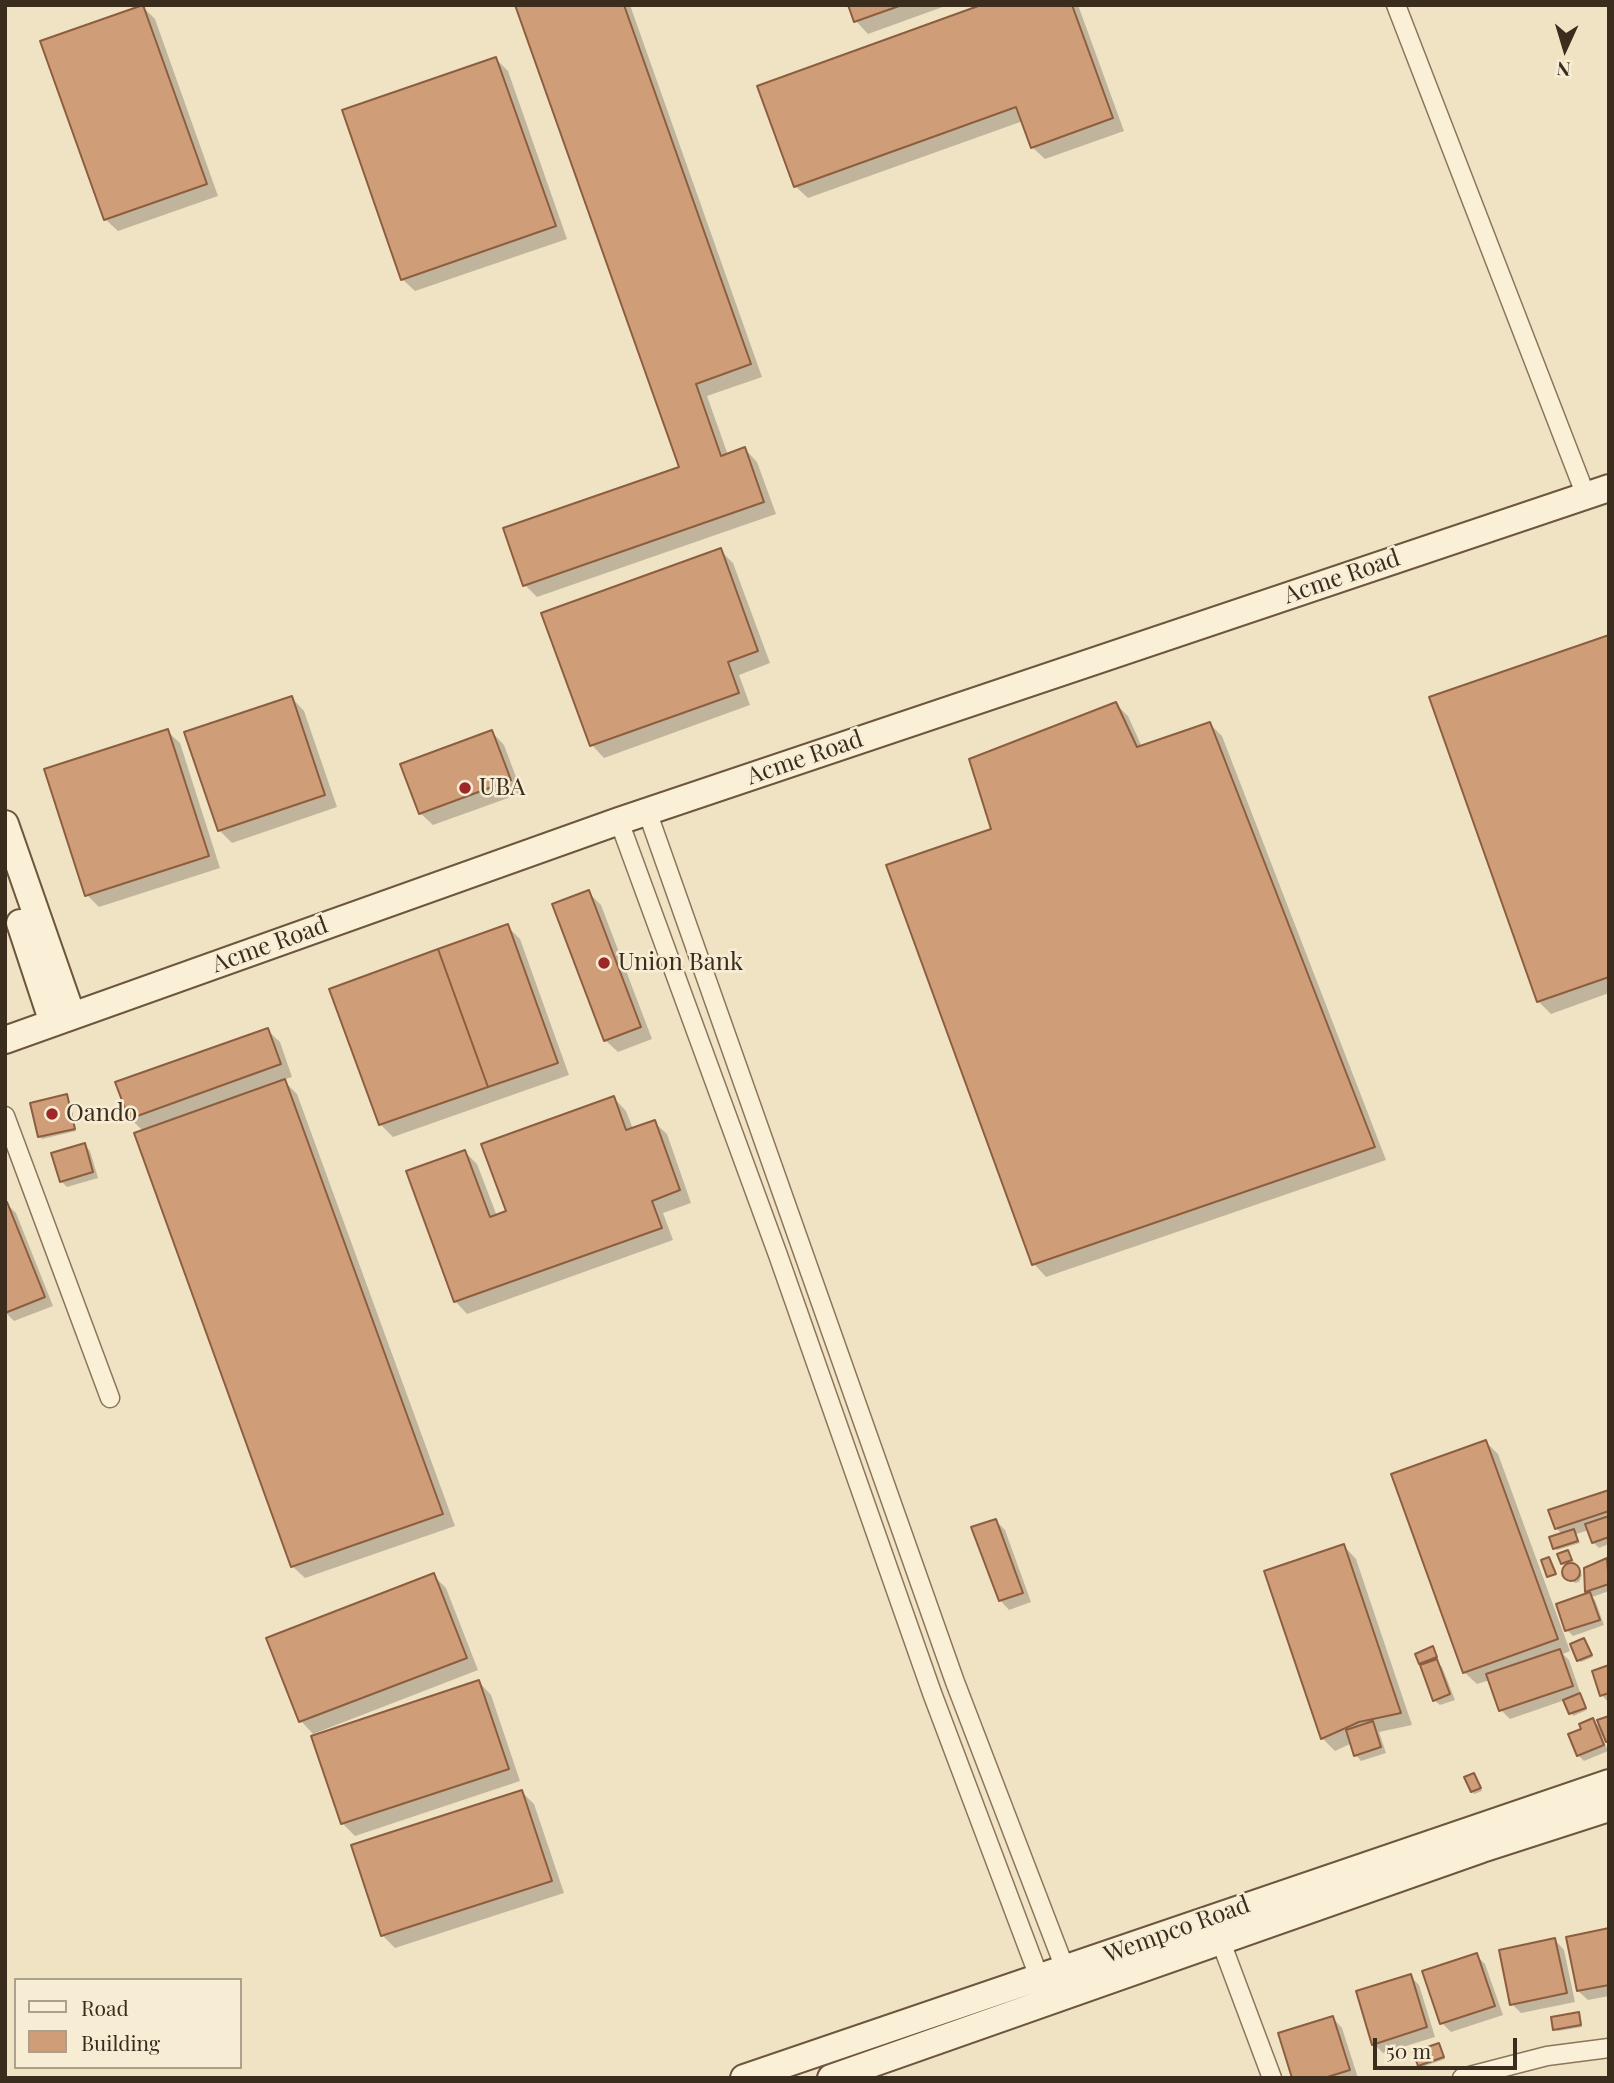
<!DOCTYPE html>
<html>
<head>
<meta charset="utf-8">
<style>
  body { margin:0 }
  #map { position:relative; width:1614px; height:2083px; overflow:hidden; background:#f0e3c4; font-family:"Playfair Display",serif }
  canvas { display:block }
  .frame { position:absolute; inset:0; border:7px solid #3b2d1e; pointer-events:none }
  .legend { position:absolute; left:14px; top:1978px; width:228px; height:91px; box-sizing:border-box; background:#f7edd4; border:2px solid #aca08b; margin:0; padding:9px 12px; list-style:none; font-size:21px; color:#3b2d1e }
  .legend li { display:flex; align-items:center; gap:14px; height:35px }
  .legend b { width:35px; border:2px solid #aca08b }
  .north { position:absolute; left:1530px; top:14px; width:70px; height:70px; -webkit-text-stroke:5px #f7edd4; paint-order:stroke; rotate:184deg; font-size:19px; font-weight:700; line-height:28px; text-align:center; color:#3b2d1e }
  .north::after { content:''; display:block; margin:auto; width:24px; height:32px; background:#3b2d1e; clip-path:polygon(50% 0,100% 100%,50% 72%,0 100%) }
  .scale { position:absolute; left:1373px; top:2038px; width:144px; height:32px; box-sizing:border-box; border:4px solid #3b2d1e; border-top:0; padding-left:9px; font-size:21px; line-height:24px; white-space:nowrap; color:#3b2d1e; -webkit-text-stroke:5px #f7edd4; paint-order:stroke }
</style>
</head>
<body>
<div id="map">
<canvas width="1614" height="2083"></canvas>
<div class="frame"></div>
<ul class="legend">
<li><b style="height:9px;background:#faf0d8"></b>Road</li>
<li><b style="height:19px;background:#cf9e79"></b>Building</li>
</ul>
<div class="north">N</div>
<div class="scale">50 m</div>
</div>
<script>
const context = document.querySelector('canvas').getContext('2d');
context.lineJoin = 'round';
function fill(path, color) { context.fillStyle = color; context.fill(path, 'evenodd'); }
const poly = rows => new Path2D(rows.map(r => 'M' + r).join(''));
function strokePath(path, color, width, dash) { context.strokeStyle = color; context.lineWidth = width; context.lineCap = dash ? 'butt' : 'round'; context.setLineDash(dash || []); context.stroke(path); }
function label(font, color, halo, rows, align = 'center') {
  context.font = font + ' "Playfair Display",serif'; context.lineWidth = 5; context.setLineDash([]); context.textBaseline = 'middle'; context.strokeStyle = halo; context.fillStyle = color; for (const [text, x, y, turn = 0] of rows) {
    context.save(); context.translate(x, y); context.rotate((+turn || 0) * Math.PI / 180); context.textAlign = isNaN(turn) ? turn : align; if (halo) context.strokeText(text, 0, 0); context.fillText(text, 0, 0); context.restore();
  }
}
const shadow = poly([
  [517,5,630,5,762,377,707,396,728,455,745,449,757,462,776,514,537,597,525,585,681,468],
  [850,5,948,5,868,34,856,21],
  [986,5,1078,5,1124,131,1045,159,1032,147,1023,121,808,198,795,186],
  [143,7,155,19,218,196,118,231,105,219],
  [496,59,508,71,567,239,415,291,402,279],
  [720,550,733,563,770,663,739,675,750,705,604,758,592,745,544,614],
  [1609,636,1609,993,1551,1014,1538,1001],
  [292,698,304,711,337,807,232,843,219,830],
  [1116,704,1128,716,1142,747,1210,724,1222,736,1386,1160,1046,1277,1034,1264,993,830],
  [167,731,180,743,220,868,99,907,87,895],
  [492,732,504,745,522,793,433,825,420,813],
  [588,892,601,905,652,1039,618,1052,605,1040],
  [507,926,520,939,569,1075,393,1137,380,1124],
  [267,1030,280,1042,292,1077,283,1080,297,1094,455,1526,305,1578,292,1566,144,1132,130,1118],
  [66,1096,76,1131,42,1139,39,1136],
  [614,1098,626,1111,633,1129,654,1122,667,1134,691,1203,663,1213,673,1240,467,1314,455,1301,465,1152,477,1164,497,1216,508,1212],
  [85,1145,90,1151,98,1178,67,1187,61,1181],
  [7,1204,16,1213,53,1306,14,1321,5,1312],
  [1486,1442,1498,1454,1570,1651,1563,1654,1569,1660,1581,1695,1579,1695,1587,1710,1573,1716,1565,1700,1510,1719,1501,1710,1490,1680,1477,1684,1464,1672],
  [1609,1492,1609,1544,1599,1548,1593,1542,1589,1530,1576,1534,1580,1543,1557,1550,1555,1548,1563,1535,1556,1528],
  [996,1521,1005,1530,1031,1602,1009,1610,1000,1600],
  [1344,1546,1356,1559,1412,1725,1379,1732,1386,1753,1361,1761,1356,1755,1352,1743,1335,1751,1322,1738],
  [1568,1552,1582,1575,1579,1582,1575,1583,1564,1576,1563,1573,1566,1567,1562,1563],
  [1606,1560,1609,1563,1609,1591,1592,1597,1595,1600,1604,1625,1573,1636,1567,1630,1590,1594,1587,1591],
  [433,1575,446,1588,478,1670,313,1734,301,1721,268,1639],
  [1586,1642,1593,1657,1581,1662,1579,1660],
  [1435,1651,1438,1659,1435,1660,1442,1667,1455,1700,1440,1705,1434,1700,1423,1666,1420,1663],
  [1609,1667,1609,1700,1607,1701,1602,1695],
  [479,1682,491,1695,520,1781,355,1836,342,1823],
  [1609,1717,1609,1742,1602,1736,1608,1751,1584,1761,1578,1755,1583,1730,1593,1720,1603,1731],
  [1474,1775,1482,1791,1474,1794,1472,1791],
  [522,1792,534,1804,564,1893,395,1948,382,1935],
  [1609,1930,1609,1996,1588,2000,1578,1991],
  [1555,1940,1564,1950,1575,2002,1521,2013,1512,2004],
  [1476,1955,1485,1964,1503,2015,1451,2032,1442,2023],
  [1410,1976,1419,1985,1435,2037,1383,2053,1374,2044],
  [1578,2014,1582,2027,1558,2031,1555,2029],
  [1333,2018,1342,2028,1358,2078,1294,2078],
  [1439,2045,1445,2059,1422,2067,1420,2065]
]);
const building = poly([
  [143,5,207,184,104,220,40,41,143,5],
  [515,5,624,5,751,364,696,384,721,456,745,447,764,502,523,586,503,528,679,467,515,5],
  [848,5,902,5,854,22,848,5],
  [981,5,1072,5,1113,118,1031,148,1016,107,794,187,757,86,981,5],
  [496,57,556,226,401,280,342,110,496,57],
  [721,548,758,651,728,662,739,693,590,746,541,613,721,548],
  [1609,635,1609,977,1537,1002,1429,697,1609,635],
  [292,696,325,795,218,831,184,732,292,696],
  [1116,702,1137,747,1210,722,1375,1147,1032,1265,886,865,991,829,969,759,1116,702],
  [168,729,209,856,85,896,44,769,168,729],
  [492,730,511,780,419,814,400,764,492,730],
  [589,890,641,1027,604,1041,552,904,589,890],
  [508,924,558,1063,488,1087,438,949,508,924],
  [438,949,488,1087,379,1125,329,989,438,949],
  [268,1028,281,1064,129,1119,115,1082,268,1028],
  [285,1079,443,1514,291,1567,134,1133,285,1079],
  [67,1094,75,1129,38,1137,30,1103,67,1094],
  [614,1096,626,1130,655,1120,680,1190,652,1201,662,1228,454,1302,406,1171,465,1150,490,1217,506,1211,481,1144,614,1096],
  [85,1143,93,1172,60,1182,51,1153,85,1143],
  [7,1202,45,1297,5,1313,5,1203,7,1202],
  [1486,1440,1558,1639,1463,1673,1391,1474,1486,1440],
  [1609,1490,1609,1511,1555,1529,1548,1510,1609,1490],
  [1609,1516,1609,1537,1592,1543,1585,1524,1609,1516],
  [996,1519,1023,1593,999,1601,971,1527,996,1519],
  [1574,1529,1578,1541,1553,1549,1549,1537,1574,1529],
  [1344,1544,1401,1713,1359,1722,1321,1739,1264,1571,1344,1544],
  [1568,1550,1572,1560,1561,1564,1557,1554,1568,1550],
  [1549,1557,1556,1574,1547,1577,1541,1560,1549,1557],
  [1607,1558,1609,1584,1585,1592,1584,1568,1607,1558],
  '1562 1572a9 9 0 1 1 18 0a9 9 0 1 1-18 0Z',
  [434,1573,467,1658,299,1722,266,1638,434,1573],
  [1590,1592,1600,1620,1565,1631,1556,1604,1590,1592],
  [1584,1638,1592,1655,1577,1661,1570,1644,1584,1638],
  [1433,1646,1437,1657,1419,1664,1415,1654,1433,1646],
  [1560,1649,1573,1686,1499,1711,1486,1674,1560,1649],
  [1437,1659,1450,1694,1433,1701,1420,1665,1437,1659],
  [1609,1665,1609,1693,1600,1696,1592,1671,1609,1665],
  [479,1680,509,1769,341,1824,311,1736,479,1680],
  [1580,1693,1586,1708,1569,1714,1563,1700,1580,1693],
  [1609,1716,1609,1741,1606,1742,1597,1720,1609,1716],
  [1593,1718,1604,1745,1577,1756,1568,1734,1581,1729,1579,1724,1593,1718],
  [1373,1721,1381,1747,1354,1756,1346,1730,1373,1721],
  [1474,1773,1481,1788,1471,1792,1464,1777,1474,1773],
  [522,1790,552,1881,381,1936,351,1845,522,1790],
  [1609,1928,1609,1985,1577,1991,1566,1937,1609,1928],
  [1555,1938,1567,1993,1510,2005,1499,1950,1555,1938],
  [1477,1953,1495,2006,1440,2024,1422,1971,1477,1953],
  [1411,1974,1427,2027,1372,2045,1356,1991,1411,1974],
  [1579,2012,1581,2025,1553,2030,1551,2017,1579,2012],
  [1333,2016,1350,2070,1324,2078,1292,2078,1278,2033,1333,2016],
  [1439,2043,1444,2057,1418,2066,1413,2052,1439,2043]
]);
const street = poly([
  [1396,5,1586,496],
  [647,811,955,1682,1069,1979],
  [619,821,778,1255,932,1693,1042,1985],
  [5,1116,110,1398],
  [1221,1942,1272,2078],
  [1462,2078,1547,2056,1609,2048]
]);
const secondary = poly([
  [5,824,72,1016],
  [20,923,53,1023],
  [5,1040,619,821,1609,488],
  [744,2078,1609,1783],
  [831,2078,1482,1849,1609,1808]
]);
const markers = [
  [465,788,7,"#9d2827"],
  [604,963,7,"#9d2827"],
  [52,1114,7,"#9d2827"]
];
const streetNames = [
  ["Acme Road",1342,577,-19],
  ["Acme Road",805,758,-19],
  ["Acme Road",270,945,-20],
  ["Wempco Road",1177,1930,-20]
];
const poiNames = [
  ["UBA",479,788],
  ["Union Bank",618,963],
  ["Oando",66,1114]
];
fill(shadow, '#0003');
fill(building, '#cf9e79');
strokePath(building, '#8c5e3f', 2);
strokePath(street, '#8c755a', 21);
strokePath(secondary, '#6d563d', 30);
strokePath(street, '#faf0d8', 18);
strokePath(secondary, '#faf0d8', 26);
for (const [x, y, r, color] of markers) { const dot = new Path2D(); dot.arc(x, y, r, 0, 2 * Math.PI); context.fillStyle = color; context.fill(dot); strokePath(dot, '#f7edd4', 2.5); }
label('24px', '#3b2d1e', '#f7edd4', streetNames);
label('24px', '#3b2d1e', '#f7edd4', poiNames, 'left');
</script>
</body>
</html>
